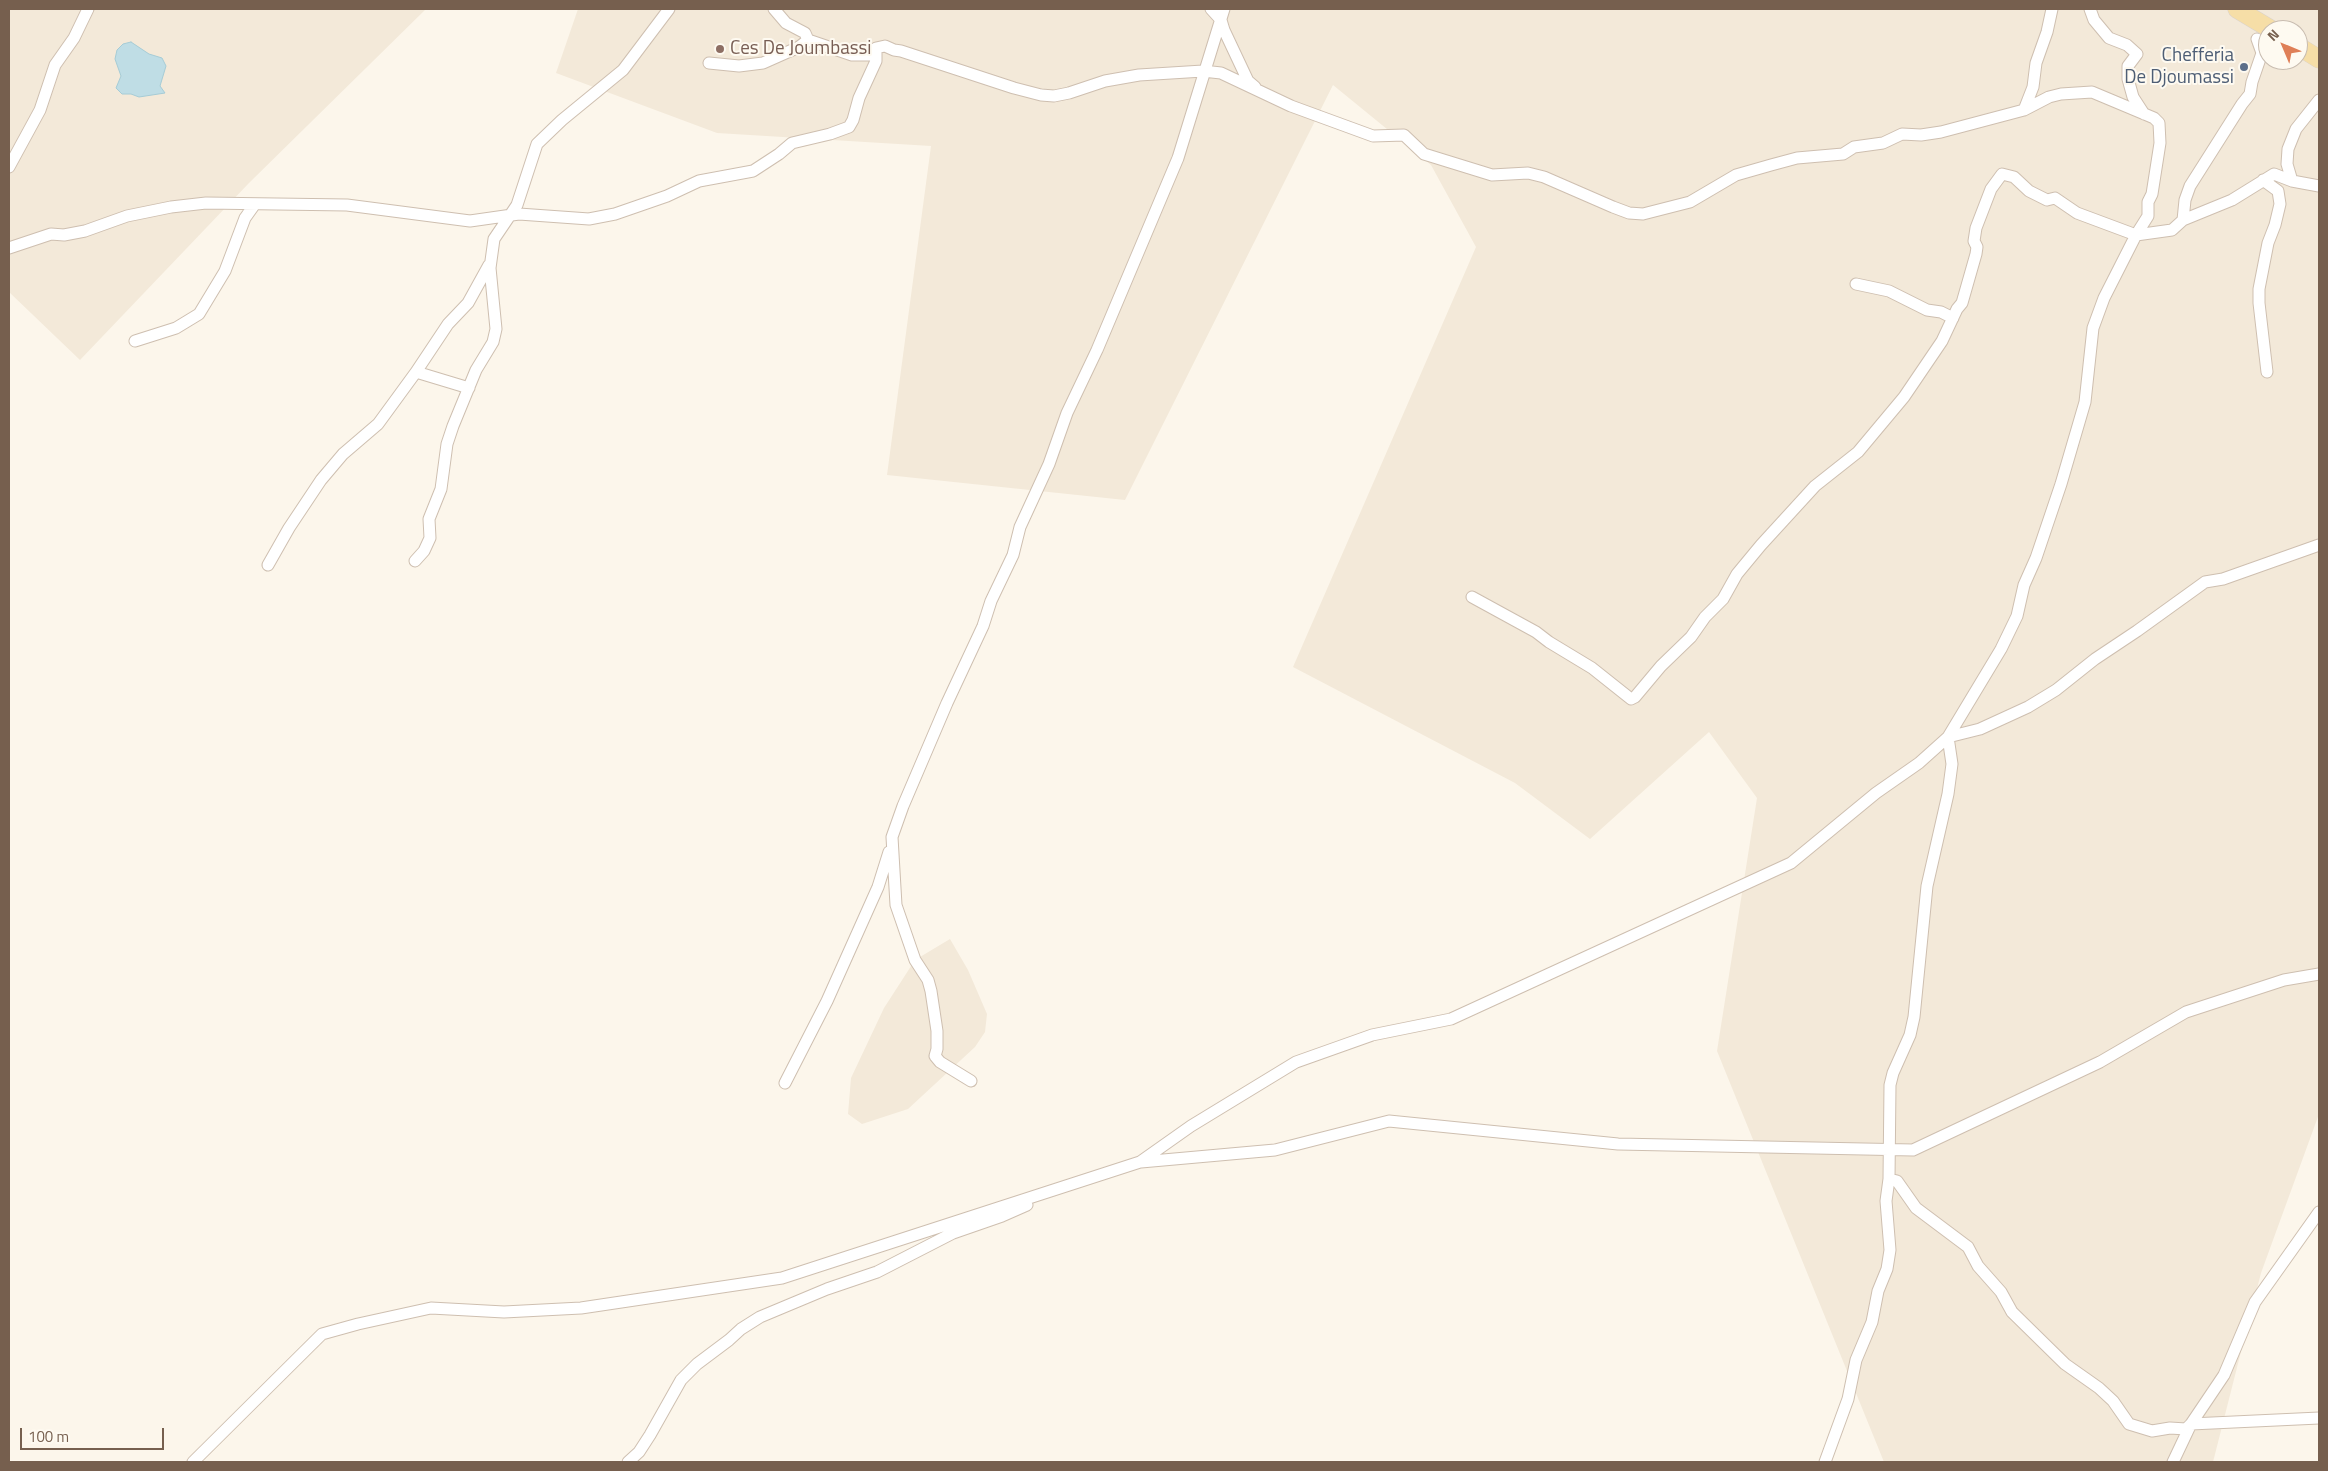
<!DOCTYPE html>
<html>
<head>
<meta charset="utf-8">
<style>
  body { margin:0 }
  #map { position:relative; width:2328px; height:1471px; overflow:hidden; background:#fcf6eb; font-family:"Titillium Web",sans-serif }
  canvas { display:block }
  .frame { position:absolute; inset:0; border:10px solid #765f4e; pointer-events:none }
  .north { position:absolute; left:2258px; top:20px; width:50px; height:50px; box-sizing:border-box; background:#fefaf1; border:1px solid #c8bcb0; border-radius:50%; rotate:315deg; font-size:14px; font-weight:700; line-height:20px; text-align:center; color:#765f4e }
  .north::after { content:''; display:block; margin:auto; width:18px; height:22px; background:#df7f57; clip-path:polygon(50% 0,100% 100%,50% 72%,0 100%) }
  .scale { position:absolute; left:20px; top:1428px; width:144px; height:22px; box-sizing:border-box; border:2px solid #765f4e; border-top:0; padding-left:6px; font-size:15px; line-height:18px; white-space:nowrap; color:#765f4e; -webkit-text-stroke:4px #fefaf1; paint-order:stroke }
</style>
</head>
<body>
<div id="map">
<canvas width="2328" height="1471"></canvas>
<div class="frame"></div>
<div class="north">N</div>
<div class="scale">100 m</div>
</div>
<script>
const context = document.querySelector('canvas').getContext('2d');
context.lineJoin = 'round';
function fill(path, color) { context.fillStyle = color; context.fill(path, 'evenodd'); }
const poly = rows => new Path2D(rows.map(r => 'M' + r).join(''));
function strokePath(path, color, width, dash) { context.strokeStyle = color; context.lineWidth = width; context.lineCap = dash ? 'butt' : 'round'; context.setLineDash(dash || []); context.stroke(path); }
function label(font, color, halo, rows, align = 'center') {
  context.font = font + ' "Titillium Web",sans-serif'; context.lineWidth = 4; context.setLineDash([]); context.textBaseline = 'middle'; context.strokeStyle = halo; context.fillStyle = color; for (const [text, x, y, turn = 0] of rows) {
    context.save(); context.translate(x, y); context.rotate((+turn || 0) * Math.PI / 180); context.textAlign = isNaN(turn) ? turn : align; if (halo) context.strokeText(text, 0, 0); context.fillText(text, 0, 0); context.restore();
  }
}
const residential = poly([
  [9,9,426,9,249,183,80,360,9,292],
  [578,9,2319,9,2319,1114,2261,1273,2213,1462,1884,1462,1717,1051,1757,798,1709,732,1590,839,1515,783,1293,667,1476,247,1431,165,1333,85,1125,500,887,475,931,146,717,133,556,73],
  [2268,30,2298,30,2298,60,2268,60],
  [950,939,968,970,987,1014,985,1032,975,1047,908,1109,862,1124,848,1114,851,1078,884,1008,915,960]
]);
const water = poly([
  [131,42,149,54,162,58,166,66,160,86,165,93,139,97,131,94,122,94,116,88,121,76,115,59,117,50,123,44,131,42]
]);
const street = poly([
  [774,9,786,23,805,33,808,40],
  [1211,9,1221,20,1224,30,1248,81,1255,87],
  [2090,9,2094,20,2109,38,2127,45,2137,54,2128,66,2128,79,2133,97,2144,114],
  [709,63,739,66,763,63,799,47,808,40,852,55,869,55,876,48,885,46,894,50,901,51,1014,88,1041,95,1054,96,1069,93,1105,81,1139,75,1203,71,1221,73,1291,106,1373,136,1404,135,1424,154,1492,175,1528,173,1544,177,1613,207,1629,213,1643,214,1690,202,1736,175,1771,165,1797,158,1843,154,1854,147,1883,143,1902,134,1921,135,1941,132,2024,110,2049,97,2061,94,2092,92,2154,118,2159,123,2160,143,2152,194,2148,202,2148,216,2136,235,2077,213,2055,198,2047,200,2029,191,2014,177,2002,174,1991,189,1976,228,1974,241,1977,247,1976,254,1962,303,1957,309,1942,341,1904,397,1858,452,1815,486,1761,545,1737,574,1723,599,1705,617,1691,637,1661,666,1635,697,1631,699,1592,668,1549,642,1536,632,1472,597],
  [2024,110,2033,87,2036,63,2047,32,2052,9],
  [9,167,40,110,55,65,74,38,88,9],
  [2263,180,2278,191,2280,204,2275,225,2268,243,2259,289,2259,303,2267,372],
  [2292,181,2287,164,2288,149,2296,129,2319,100],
  [2183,220,2185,200,2190,186,2242,104,2250,94,2252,82,2262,53,2257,39],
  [9,248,51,234,64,235,85,231,127,216,171,207,206,203,347,205,470,221,519,214,589,219,615,214,667,196,699,181,753,171,779,154,792,143,830,134,849,127,853,120,859,98,876,61,876,48],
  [1856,284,1889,291,1927,310,1941,312,1953,318],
  [135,341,176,328,199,314,225,271,245,218,255,204],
  [416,372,448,324,468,303,489,265],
  [415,561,424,551,430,538,429,519,441,489,447,444,453,426,476,370,493,342,496,329,490,268,494,239,517,205,537,144,562,120,623,70,669,9],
  [268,565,289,528,321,480,343,454,378,424,416,372,469,388],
  [971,1081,940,1062,935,1056,937,1049,937,1031,931,991,928,980,915,960,896,905,892,837,903,806,947,703,983,626,991,601,1013,555,1020,527,1049,464,1067,413,1097,350,1178,158,1224,9],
  [785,1083,827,1001,878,887,889,852],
  [1141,1162,1275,1150,1389,1121,1618,1144,1913,1150,2100,1062,2186,1012,2284,980,2319,974],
  [1889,1179,1897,1181,1916,1208,1968,1247,1978,1266,2001,1292,2012,1312,2065,1364,2099,1388,2113,1401,2129,1424,2152,1431,2170,1428,2186,1429,2191,1424,2319,1418],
  [193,1462,322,1334,358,1324,431,1308,504,1312,581,1308,782,1278,1140,1162,1191,1126,1296,1062,1372,1035,1451,1019,1791,863,1876,793,1919,763,1948,737,1980,729,2028,707,2056,690,2095,659,2137,631,2205,582,2223,579,2319,545],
  [628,1462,639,1452,650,1435,681,1380,697,1364,729,1340,741,1329,760,1317,827,1289,877,1272,953,1233,1002,1216,1027,1205],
  [1825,1462,1848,1399,1856,1360,1872,1322,1878,1291,1887,1269,1890,1250,1886,1201,1889,1179,1890,1085,1893,1073,1910,1035,1914,1017,1927,886,1948,794,1952,764,1948,737,2001,649,2017,616,2024,585,2036,558,2061,484,2085,402,2093,328,2104,298,2136,235,2172,230,2183,220,2232,200,2274,174,2292,181,2319,186],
  [2173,1462,2191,1424,2224,1375,2255,1302,2319,1212]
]);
const primary = poly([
  [2237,9,2272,30],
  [2298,46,2319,59]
]);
const markers = [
  [720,49,5,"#8d6e63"],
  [2244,67,5,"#5c6f8a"]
];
const educationNames = [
  ["Ces De Joumbassi",730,49]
];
const serviceNames = [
  ["Chefferia",2234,56],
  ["De Djoumassi",2234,78]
];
fill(residential, '#f3e9d9');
fill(water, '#bfdde5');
strokePath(water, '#a6ccd6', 1);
strokePath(street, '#cebfb0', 13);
strokePath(primary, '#d9d2cd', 19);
strokePath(street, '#fff', 11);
strokePath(primary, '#f6dea7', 18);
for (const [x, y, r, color] of markers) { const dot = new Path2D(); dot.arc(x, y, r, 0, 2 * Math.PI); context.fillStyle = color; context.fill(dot); strokePath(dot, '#fefaf1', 2); }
label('19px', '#785e54', '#fefaf1', educationNames, 'left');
label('19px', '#4e5e75', '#fefaf1', serviceNames, 'right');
</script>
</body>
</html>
